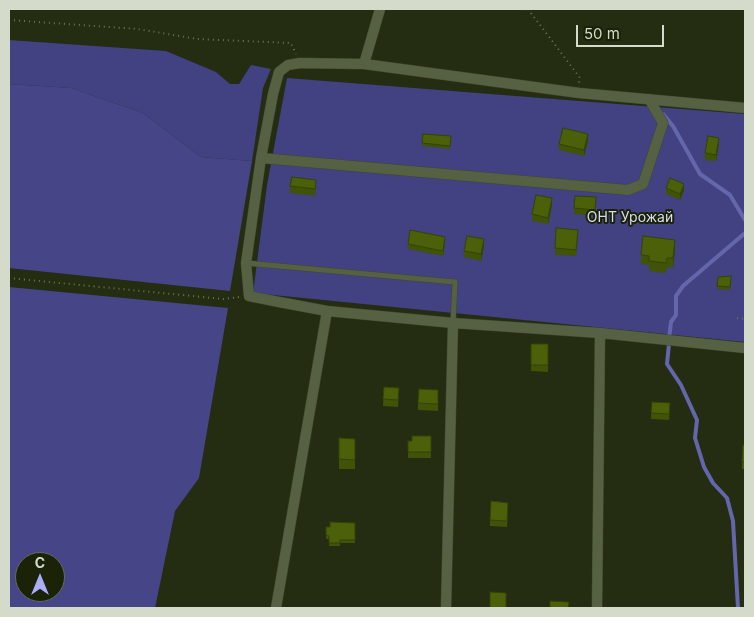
<!DOCTYPE html>
<html>
<head>
<meta charset="utf-8">
<style>
  body { margin:0 }
  #map { position:relative; width:754px; height:617px; overflow:hidden; background:#242c11; font-family:Inter,sans-serif }
  canvas { display:block }
  .frame { position:absolute; inset:0; border:10px solid #d5dbcb; pointer-events:none }
  .north { position:absolute; left:15px; top:552px; width:50px; height:50px; box-sizing:border-box; background:#1a2208; border:1px solid #656c56; border-radius:50%; rotate:0deg; font-size:14px; font-weight:700; line-height:20px; text-align:center; color:#d5dbcb }
  .north::after { content:''; display:block; margin:auto; width:18px; height:22px; background:#abaffb; clip-path:polygon(50% 0,100% 100%,50% 72%,0 100%) }
  .scale { position:absolute; left:576px; top:25px; width:88px; height:22px; box-sizing:border-box; border:2px solid #d5dbcb; border-top:0; padding-left:6px; font-size:15px; line-height:18px; white-space:nowrap; color:#d5dbcb; -webkit-text-stroke:4px #1a2208; paint-order:stroke }
</style>
</head>
<body>
<div id="map">
<canvas width="754" height="617"></canvas>
<div class="frame"></div>
<div class="north">С</div>
<div class="scale">50 m</div>
</div>
<script>
const context = document.querySelector('canvas').getContext('2d');
context.lineJoin = 'round';
function fill(path, color) { context.fillStyle = color; context.fill(path, 'evenodd'); }
const poly = rows => new Path2D(rows.map(r => 'M' + r).join(''));
function strokePath(path, color, width, dash) { context.strokeStyle = color; context.lineWidth = width; context.lineCap = dash ? 'butt' : 'round'; context.setLineDash(dash || []); context.stroke(path); }
function label(font, color, halo, rows, align = 'center') {
  context.font = font + ' Inter,sans-serif'; context.lineWidth = 4; context.setLineDash([]); context.textBaseline = 'middle'; context.strokeStyle = halo; context.fillStyle = color; for (const [text, x, y, turn = 0] of rows) {
    context.save(); context.translate(x, y); context.rotate((+turn || 0) * Math.PI / 180); context.textAlign = isNaN(turn) ? turn : align; if (halo) context.strokeText(text, 0, 0); context.fillText(text, 0, 0); context.restore();
  }
}
const green = poly([
  [9,40,166,51,216,72,230,84,239,84,251,65,271,69,263,88,252,161,201,157,143,113,71,88,9,84],
  [287,78,745,114,745,342,253,293,267,185]
]);
const forest = poly([
  [9,84,71,88,143,113,201,157,252,161,230,291,9,268],
  [9,287,228,308,199,478,175,511,155,608,9,608],
  [25,562,55,562,55,592,25,592]
]);
const stream = poly([
  [663,114,673,126,700,174,730,195,745,220],
  [669,339,671,322,676,315,676,296,683,286,745,233],
  [669,344,667,364,681,385,697,420,695,438,704,467,713,483,727,498,733,521,738,608]
]);
const path = poly([
  [528,9,580,78,579,83],
  [9,20,138,29,197,39,291,43,296,54],
  [9,278,223,299,239,297],
  [737,318,745,319]
]);
const lane = poly([
  [246,263,455,282,453,323]
]);
const street = poly([
  [364,64,380,9],
  [745,108,579,93,364,64,300,63,288,65,279,72,273,94,261,158,246,263,249,296,279,302,327,311,453,323,600,333,745,348],
  [261,158,628,190,643,184,663,123,649,99],
  [276,608,327,311],
  [446,608,453,323],
  [597,608,600,333]
]);
const wall = poly([
  [423,134,451,136,450,149,422,146],
  [588,141,584,156,559,150,559,144],
  [719,144,716,161,705,160,705,153],
  [290,186,316,186,315,196,290,193],
  [666,188,684,190,680,200,666,194],
  [596,204,595,216,574,214,574,208],
  [552,205,548,224,532,221,532,214],
  [578,236,576,256,555,255,555,248],
  [445,242,443,256,408,249,408,244],
  [484,246,481,261,464,257,464,251],
  [675,250,673,268,667,267,666,273,649,271,649,265,641,264,641,255],
  [731,276,730,290,717,289,718,277],
  [531,344,548,344,548,372,531,371],
  [384,387,399,394,398,407,383,406],
  [438,390,438,411,418,410,418,403],
  [670,409,669,420,651,419,651,413],
  [431,436,431,458,408,458,408,441,412,441],
  [339,438,355,439,355,469,339,469],
  [745,446,745,469,742,469,742,462],
  [508,509,507,527,490,526,490,520],
  [355,523,355,543,340,543,340,546,329,546,329,539,326,539,326,535,330,527]
]);
const shadedWall = poly([
  [588,134,588,141,584,156,584,150],
  [719,138,719,144,716,161,716,155],
  [684,184,684,190,680,200,680,194],
  [552,198,552,205,548,224,548,218],
  [445,237,445,242,443,256,443,251],
  [484,239,484,246,481,261,481,254],
  [675,240,675,250,673,268,673,258]
]);
const building = poly([
  [563,128,588,134,584,150,559,144,563,128],
  [423,134,451,136,450,146,422,143,423,134],
  [708,136,719,138,716,155,705,153,708,136],
  [292,177,316,180,315,189,290,186,292,177],
  [670,178,684,184,680,194,666,188,670,178],
  [536,195,552,198,548,218,532,214,536,195],
  [575,196,596,197,595,210,574,208,575,196],
  [556,228,578,230,576,250,555,248,556,228],
  [410,230,445,237,443,251,408,244,410,230],
  [467,236,484,239,481,254,464,251,467,236],
  [643,236,675,240,673,258,667,258,666,263,649,261,649,256,641,255,643,236],
  [731,276,730,287,717,286,718,277,731,276],
  [531,344,548,344,548,365,531,365,531,344],
  [384,387,399,388,398,400,383,399,384,387],
  [419,389,438,390,438,404,418,403,419,389],
  [652,402,670,403,669,414,651,413,652,402],
  [412,436,431,436,431,452,408,452,408,441,412,441,412,436],
  [339,438,355,439,355,460,339,459,339,438],
  [743,445,745,446,745,462,742,462,743,445],
  [491,501,508,503,507,521,490,520,491,501],
  [330,522,355,523,355,540,340,540,340,543,329,543,329,536,326,535,326,527,330,527,330,522],
  [490,592,506,593,506,608,490,608,490,592],
  [550,601,569,602,568,608,550,608,550,601]
]);
const parkNames = [
  ["ОНТ Урожай",630,218]
];
fill(green, '#424181');
fill(forest, '#464588');
strokePath(stream, '#6466ac', 4);
strokePath(lane, '#40482f', 6);
strokePath(street, '#40482f', 11);
strokePath(path, '#6c745d', 2, [1, 4]);
strokePath(lane, '#566042', 5);
strokePath(street, '#566042', 10);
fill(wall, '#405307');
fill(shadedWall, '#344306');
fill(building, '#4b6008');
strokePath(building, '#344306', 1);
label('14px', '#d8daef', '#1a2208', parkNames);
</script>
</body>
</html>
